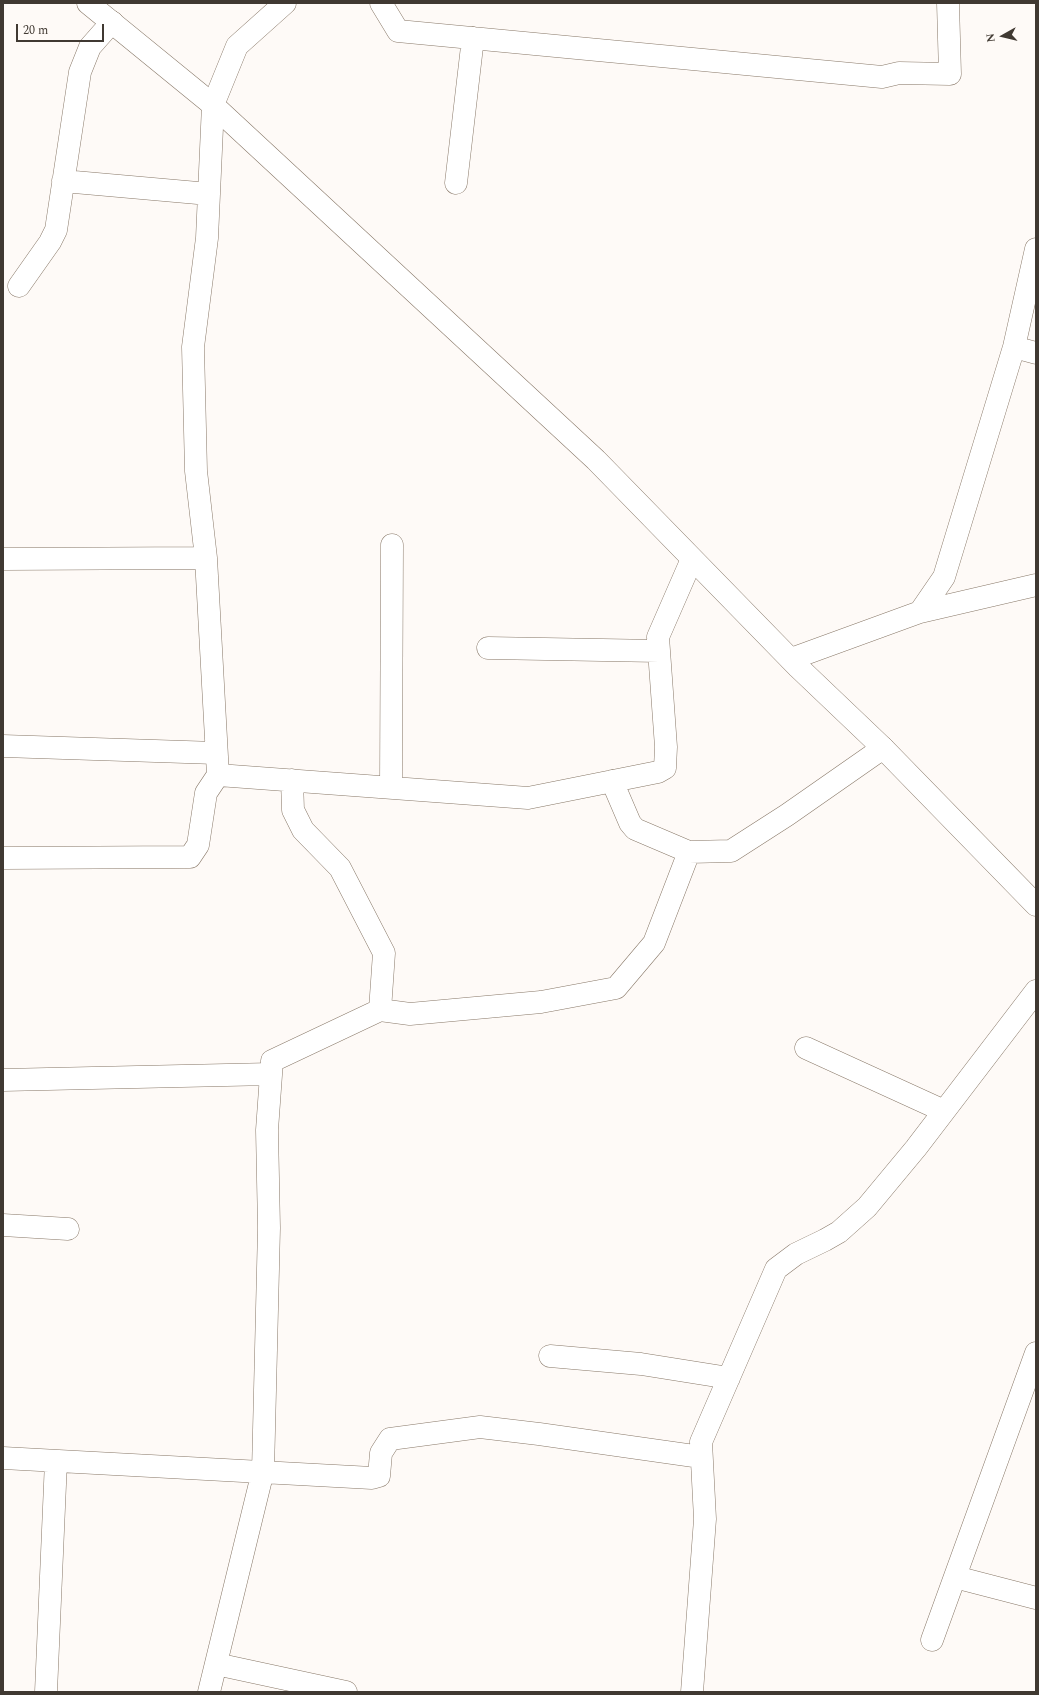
<!DOCTYPE html>
<html>
<head>
<meta charset="utf-8">
<style>
  body { margin:0 }
  #map { position:relative; width:1039px; height:1695px; overflow:hidden; background:#fefaf7; font-family:Spectral,serif }
  canvas { display:block }
  .frame { position:absolute; inset:0; border:4px solid #403932; pointer-events:none }
  .north { position:absolute; left:983px; top:16px; width:40px; height:40px; -webkit-text-stroke:3px #fefaf7; paint-order:stroke; rotate:262deg; font-size:11px; font-weight:700; line-height:16px; text-align:center; color:#403932 }
  .north::after { content:''; display:block; margin:auto; width:14px; height:18px; background:#403932; clip-path:polygon(50% 0,100% 100%,50% 72%,0 100%) }
  .scale { position:absolute; left:16px; top:24px; width:88px; height:18px; box-sizing:border-box; border:2px solid #403932; border-top:0; padding-left:5px; font-size:12px; line-height:14px; white-space:nowrap; color:#403932; -webkit-text-stroke:3px #fefaf7; paint-order:stroke }
</style>
</head>
<body>
<div id="map">
<canvas width="1039" height="1695"></canvas>
<div class="frame"></div>
<div class="north">N</div>
<div class="scale">20 m</div>
</div>
<script>
const context = document.querySelector('canvas').getContext('2d');
context.lineJoin = 'round';
const poly = rows => new Path2D(rows.map(r => 'M' + r).join(''));
function strokePath(path, color, width, dash) { context.strokeStyle = color; context.lineWidth = width; context.lineCap = dash ? 'butt' : 'round'; context.setLineDash(dash || []); context.stroke(path); }
const minor = poly([
  [381,3,398,31,882,77,899,73,950,74,948,3],
  [63,181,209,194],
  [456,183,473,38],
  [19,286,50,242,56,230,80,72,90,47,112,22],
  [1014,347,1036,353],
  [206,558,196,471,193,347,207,238,213,105,237,46,285,3],
  [3,559,206,558,218,775,528,798,658,772,665,768,666,747,658,637,692,559],
  [920,612,944,577,1014,347,1036,249],
  [488,648,659,651],
  [791,659,920,612,1036,585],
  [3,746,216,753],
  [292,780,293,810,303,830,340,868,384,953,380,1010],
  [612,781,630,823,635,829,689,852],
  [391,787,392,545],
  [3,858,190,857,198,845,206,793,218,775],
  [806,1048,944,1111],
  [3,1080,271,1074],
  [3,1225,68,1229],
  [550,1356,641,1364,729,1378],
  [3,1458,372,1478,379,1476,381,1453,390,1439,480,1427,539,1434,701,1457],
  [955,1577,1036,1598],
  [932,1640,1036,1353],
  [216,1664,346,1692],
  [46,1692,56,1461],
  [209,1692,263,1471,269,1228,267,1130,272,1061,380,1010,410,1014,541,1002,616,988,654,943,689,852,731,851,787,815,883,748],
  [692,1692,705,1519,701,1442,776,1269,796,1254,825,1240,839,1232,867,1207,916,1148,1036,991]
]);
const tertiary = poly([
  [88,3,213,105,596,460,798,667,883,748,1036,905]
]);
strokePath(minor, '#887868', 23);
strokePath(tertiary, '#887868', 23);
strokePath(minor, '#fff', 22);
strokePath(tertiary, '#fff', 22);
</script>
</body>
</html>
